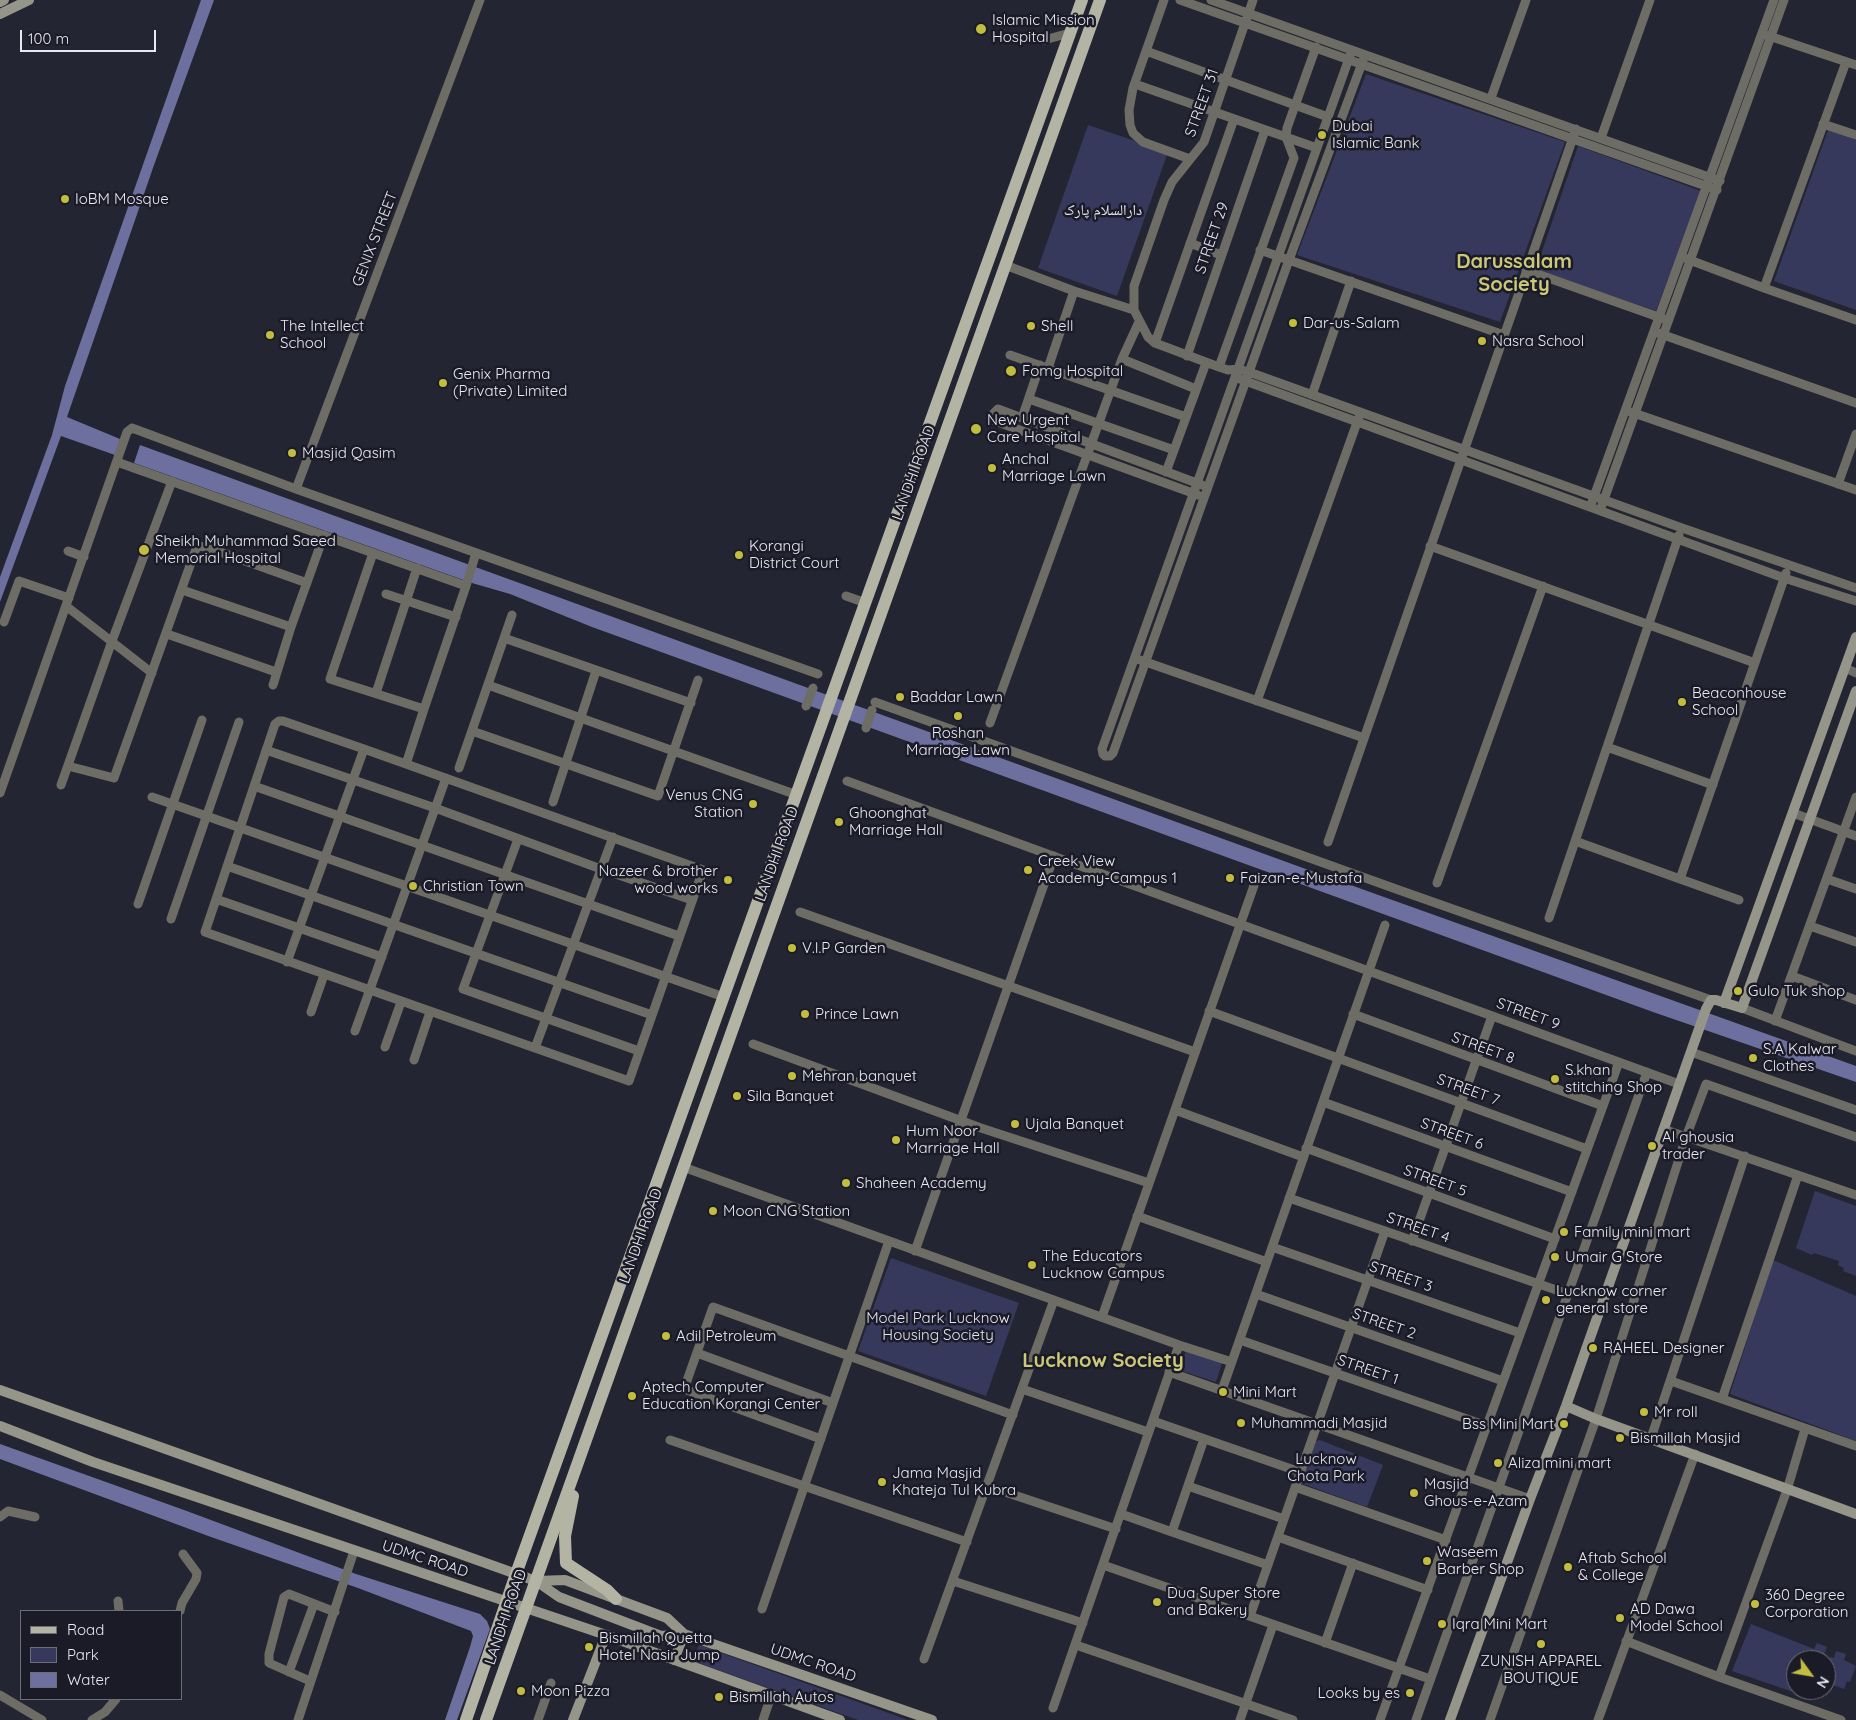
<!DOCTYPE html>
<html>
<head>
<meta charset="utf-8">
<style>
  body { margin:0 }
  #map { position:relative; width:1856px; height:1720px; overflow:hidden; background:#242532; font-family:Quicksand,sans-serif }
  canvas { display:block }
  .legend { position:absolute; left:20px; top:1610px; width:162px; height:90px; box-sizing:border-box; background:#1b1b28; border:1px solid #6d6d78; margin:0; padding:6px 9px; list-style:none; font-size:15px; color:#e7e8f1 }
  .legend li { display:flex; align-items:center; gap:10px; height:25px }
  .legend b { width:25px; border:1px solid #6d6d78 }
  .north { position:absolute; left:1786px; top:1650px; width:50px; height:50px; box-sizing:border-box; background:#1b1b28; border:1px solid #6d6d78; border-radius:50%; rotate:122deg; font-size:14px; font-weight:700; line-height:20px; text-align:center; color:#e7e8f1 }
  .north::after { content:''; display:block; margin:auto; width:18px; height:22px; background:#c2bd3f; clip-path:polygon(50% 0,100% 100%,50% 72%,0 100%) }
  .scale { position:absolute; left:20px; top:30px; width:136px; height:22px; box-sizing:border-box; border:2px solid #e7e8f1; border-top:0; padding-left:6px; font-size:15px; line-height:18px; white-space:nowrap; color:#e7e8f1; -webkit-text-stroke:4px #1b1b28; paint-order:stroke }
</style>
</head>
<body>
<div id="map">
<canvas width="1856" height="1720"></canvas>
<ul class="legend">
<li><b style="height:6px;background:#b4b4a5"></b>Road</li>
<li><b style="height:14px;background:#37395c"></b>Park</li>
<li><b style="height:14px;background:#6d709e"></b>Water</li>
</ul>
<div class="north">N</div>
<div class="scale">100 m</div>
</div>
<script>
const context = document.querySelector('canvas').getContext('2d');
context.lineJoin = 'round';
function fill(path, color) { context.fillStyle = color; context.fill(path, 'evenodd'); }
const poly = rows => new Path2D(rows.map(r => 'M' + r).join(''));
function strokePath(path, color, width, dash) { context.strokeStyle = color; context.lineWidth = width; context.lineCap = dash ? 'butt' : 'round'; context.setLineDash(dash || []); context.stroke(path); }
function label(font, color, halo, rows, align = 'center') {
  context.font = font + ' Quicksand,"Noto Naskh Arabic",sans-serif'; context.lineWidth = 5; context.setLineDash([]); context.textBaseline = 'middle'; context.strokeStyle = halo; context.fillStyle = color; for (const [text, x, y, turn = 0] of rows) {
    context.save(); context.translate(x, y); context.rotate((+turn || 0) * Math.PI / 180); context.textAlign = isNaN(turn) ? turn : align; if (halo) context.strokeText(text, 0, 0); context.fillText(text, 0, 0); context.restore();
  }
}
const green = poly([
  [1366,74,1565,142,1500,322,1297,255],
  [1088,125,1168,152,1117,296,1038,268],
  [1828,130,1856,140,1856,310,1774,281],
  [1578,146,1701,191,1656,311,1536,269],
  [1815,1191,1856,1206,1856,1276,1843,1271,1844,1268,1838,1265,1839,1261,1814,1253,1812,1255,1796,1248],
  [891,1258,1019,1303,986,1396,858,1351],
  [1773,1260,1856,1296,1856,1441,1730,1394],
  [1186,1351,1222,1363,1216,1382,1179,1370],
  [1320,1440,1383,1465,1367,1507,1295,1481,1308,1444],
  [1751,1624,1814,1649,1817,1643,1827,1647,1822,1660,1796,1660,1796,1690,1807,1690,1799,1694,1732,1671],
  [699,1645,908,1720,858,1720,693,1661],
  [1836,1651,1846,1654,1844,1660,1856,1666,1850,1682,1847,1681,1844,1689,1830,1684,1827,1693,1819,1690,1826,1690,1826,1668,1830,1657,1834,1658]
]);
const water = poly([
  [201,0,214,0,154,165,67,417,120,439,115,455,61,436,0,602,0,577,52,435,65,386],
  [140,445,1303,868,1856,1066,1856,1082,1653,1012,871,728,592,627,510,594,472,583,134,463],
  [0,1444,184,1510,356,1574,480,1614,487,1621,490,1629,457,1720,445,1720,470,1647,473,1636,471,1631,358,1588,211,1537,0,1459]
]);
const street = poly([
  [1164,0,1133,88,1129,110,1130,125,1133,133,1143,142,1190,159],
  [1180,0,1717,190],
  [1211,0,1720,181],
  [1253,0,1204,142,1172,182,1164,200,1134,286,1134,310,1148,337,1155,343,1219,367,1228,370,1238,369,1249,372,1682,528,1856,588],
  [1766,35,1856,65],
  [1044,40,1070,33],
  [1352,50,1102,749,1103,754,1105,756,1110,756,1113,753,1289,260,1365,55],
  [1146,51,1328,117],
  [1846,62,1764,288,1856,320],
  [1135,84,1317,148],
  [1491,98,1526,0],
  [1823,124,1856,135],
  [1601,138,1650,0],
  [1190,243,1221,255],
  [1260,250,1504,335],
  [1687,259,1764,288],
  [1005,265,1074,291,1134,310],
  [1526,270,1664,319],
  [1658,333,1856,403],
  [1155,343,1234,119],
  [1010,355,1186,417],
  [1187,356,1265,130],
  [1122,359,1196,389],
  [1219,367,1294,158,1286,137,1287,128,1316,47],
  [1048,368,1074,291],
  [1240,379,1784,578,1856,601],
  [1312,395,1351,281],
  [1029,399,1174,450],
  [1631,412,1856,490],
  [1022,418,1040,365],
  [117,462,466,586,424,709],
  [1166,472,1206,363],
  [1838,484,1856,434],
  [296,489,480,0],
  [1198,495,995,421,993,419,993,414,998,409,1202,485],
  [1592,502,1774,0],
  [1602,505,1784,0],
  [1430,546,1755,663],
  [68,551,84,557],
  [373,553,330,679,424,709,406,764],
  [466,586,476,553],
  [182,590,291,627],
  [386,594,456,617],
  [846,596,866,603],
  [66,606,152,673],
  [4,622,19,581,69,598],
  [167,634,276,672],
  [504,638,691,703],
  [1140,660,1364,738],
  [1845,668,1856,673],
  [273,685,291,627,324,535],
  [488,685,797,795],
  [376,693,417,568],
  [1257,701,1359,417],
  [875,702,1396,889,1711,1000],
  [806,706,813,688],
  [279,721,283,721,364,749,703,870,629,1081,205,932,275,724,279,721],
  [990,723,1122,359,1139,322],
  [866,728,872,710],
  [472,731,658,796,698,680],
  [1607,747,1713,785],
  [266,750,435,808,601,869,692,900],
  [68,766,114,778,197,546,206,547,307,583],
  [459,768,512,615],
  [847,781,1679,1084],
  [61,785,112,641,172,481],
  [254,786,679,936],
  [0,793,127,432,132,428,296,489,818,674],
  [152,797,724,997],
  [553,802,596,671],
  [1793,813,1856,836],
  [518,839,463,989,639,1051],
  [1575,841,1680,879,1786,573],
  [1328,842,1576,129],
  [227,866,652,1015],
  [1680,879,1739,900],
  [1827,879,1856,889],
  [1437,883,1543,586],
  [216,899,382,957],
  [138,904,202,720],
  [800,912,1195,1052],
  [1549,918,1679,535],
  [171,919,239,722],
  [1810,926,1856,942],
  [287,962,364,749],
  [1792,976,1856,1000],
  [1742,1008,1856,1051],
  [1209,1011,1587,1149],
  [311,1012,324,975],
  [1353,1014,1603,1106],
  [1775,1021,1856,797],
  [355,1031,446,778],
  [753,1044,981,1128,1149,1183],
  [385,1047,401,1002],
  [535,1048,613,837],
  [1691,1052,1856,1110],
  [414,1060,430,1012],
  [1323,1102,1572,1192],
  [1175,1110,1303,1157],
  [1663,1129,1856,1195],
  [1306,1148,1555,1239],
  [683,1167,1179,1345,1232,1362],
  [1289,1198,1568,1294],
  [1137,1216,1267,1262],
  [1412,1241,1492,1016],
  [1272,1247,1520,1333],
  [915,1251,1054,856],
  [1256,1294,1503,1381],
  [1102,1317,1257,877],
  [1240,1340,1487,1426],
  [697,1353,833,1403],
  [1169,1372,1530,1499],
  [1671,1381,1856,1446],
  [1022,1389,1148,1432],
  [1222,1390,1385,925],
  [1722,1399,1798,1175],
  [1153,1421,1300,1472],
  [1651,1438,1745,1156],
  [821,1439,684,1389,713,1307,1013,1415],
  [670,1440,967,1542],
  [987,1486,1116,1529],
  [1188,1486,1284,1519],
  [1295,1487,1446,1540],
  [1121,1514,1172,1532,1204,1439],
  [0,1517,8,1511,35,1517],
  [1172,1532,1268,1565],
  [1278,1537,1428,1590],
  [1103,1565,1430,1679],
  [953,1581,1083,1623],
  [118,1601,119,1611],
  [762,1609,889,1241],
  [180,1611,182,1603,196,1579,197,1573,183,1554],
  [1250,1616,1385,1231],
  [1626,1641,1719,1677,1841,1720],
  [1325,1643,1353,1563],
  [1076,1645,1293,1720],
  [924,1659,1054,1300],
  [289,1672,314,1604],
  [1719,1677,1787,1490,1805,1429],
  [310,1681,269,1663,269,1654,284,1597,289,1594,335,1612],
  [0,1695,42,1720],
  [1053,1708,1179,1345],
  [92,1720,105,1712,116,1699],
  [298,1720,354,1551],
  [538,1720,551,1683],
  [763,1720,771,1696],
  [1240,1720,1273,1625],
  [1380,1720,1619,1062],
  [1416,1720,1647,1072],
  [1490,1720,1596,1419,1686,1137,1706,1084,1856,1137],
  [1598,1720,1695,1454]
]);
const secondary = poly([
  [0,2,4,0],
  [0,14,29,0],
  [1724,1003,1856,637],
  [0,1390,536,1581,559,1597,661,1636,684,1634],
  [1566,1406,1596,1419,1856,1514],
  [0,1426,93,1462,606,1635,840,1720],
  [536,1581,565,1580,667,1618,684,1634,932,1720],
  [674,1660,684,1634],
  [573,1720,606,1635],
  [1450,1720,1530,1499,1566,1406,1706,1009,1711,1000,1716,1000,1742,1008,1856,691]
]);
const primary = poly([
  [573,1496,565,1536,566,1563,607,1590,616,1599],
  [466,1720,516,1574,1082,0],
  [486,1720,1100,0]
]);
const markers = [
  [981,29,6,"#c2bd3f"],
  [1322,135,5,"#c2bd3f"],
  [65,199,5,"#c2bd3f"],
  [1293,323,5,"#c2bd3f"],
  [1031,326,5,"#c2bd3f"],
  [270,335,5,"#c2bd3f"],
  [1482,341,5,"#c2bd3f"],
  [1011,371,6,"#c2bd3f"],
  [443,383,5,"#c2bd3f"],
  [976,429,6,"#c2bd3f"],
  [292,453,5,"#c2bd3f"],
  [992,468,5,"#c2bd3f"],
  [144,550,6,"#c2bd3f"],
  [739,555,5,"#c2bd3f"],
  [900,697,5,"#c2bd3f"],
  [1682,702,5,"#c2bd3f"],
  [958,716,5,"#c2bd3f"],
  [753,804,5,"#c2bd3f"],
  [839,822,5,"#c2bd3f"],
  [1028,870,5,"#c2bd3f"],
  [1230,878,5,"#c2bd3f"],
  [728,880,5,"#c2bd3f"],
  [413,886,5,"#c2bd3f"],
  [792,948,5,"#c2bd3f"],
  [1738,991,5,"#c2bd3f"],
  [805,1014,5,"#c2bd3f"],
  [1753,1058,5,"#c2bd3f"],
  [792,1076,5,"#c2bd3f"],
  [1555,1079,5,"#c2bd3f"],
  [737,1096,5,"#c2bd3f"],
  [1015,1124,5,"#c2bd3f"],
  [896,1140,5,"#c2bd3f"],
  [1652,1146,5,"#c2bd3f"],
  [846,1183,5,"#c2bd3f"],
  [713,1211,5,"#c2bd3f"],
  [1564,1232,5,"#c2bd3f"],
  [1555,1257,5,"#c2bd3f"],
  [1032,1265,5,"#c2bd3f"],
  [1546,1300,5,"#c2bd3f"],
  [666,1336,5,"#c2bd3f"],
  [1593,1348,5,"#c2bd3f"],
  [1223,1392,5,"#c2bd3f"],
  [632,1396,5,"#c2bd3f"],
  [1644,1412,5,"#c2bd3f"],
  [1241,1423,5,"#c2bd3f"],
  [1564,1424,5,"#c2bd3f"],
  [1620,1438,5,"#c2bd3f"],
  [1498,1463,5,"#c2bd3f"],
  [882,1482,5,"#c2bd3f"],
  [1414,1493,5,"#c2bd3f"],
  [1427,1561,5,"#c2bd3f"],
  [1568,1567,5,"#c2bd3f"],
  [1157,1602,5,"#c2bd3f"],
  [1755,1604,5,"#c2bd3f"],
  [1620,1618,5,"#c2bd3f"],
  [1442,1624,5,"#c2bd3f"],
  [1541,1644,5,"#c2bd3f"],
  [589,1647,5,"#c2bd3f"],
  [521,1691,5,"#c2bd3f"],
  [1410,1693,5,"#c2bd3f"],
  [719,1697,5,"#c2bd3f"]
];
const poiNames = [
  ["Islamic Mission",992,20],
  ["Hospital",992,37],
  ["Dubai",1332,126],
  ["Islamic Bank",1332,143],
  ["IoBM Mosque",75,199],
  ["Dar-us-Salam",1303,323],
  ["The Intellect",280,326],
  ["School",280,343],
  ["Shell",1041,326],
  ["Nasra School",1492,341],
  ["Fomg Hospital",1022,371],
  ["Genix Pharma",453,374],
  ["(Private) Limited",453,391],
  ["New Urgent",987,420],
  ["Care Hospital",987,437],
  ["Masjid Qasim",302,453],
  ["Anchal",1002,459],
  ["Marriage Lawn",1002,476],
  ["Sheikh Muhammad Saeed",155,541],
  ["Memorial Hospital",155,558],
  ["Korangi",749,546],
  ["District Court",749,563],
  ["Beaconhouse",1692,693],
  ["School",1692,710],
  ["Baddar Lawn",910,697],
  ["Roshan",958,733,"center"],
  ["Marriage Lawn",958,750,"center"],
  ["Venus CNG",743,795,"right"],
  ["Station",743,812,"right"],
  ["Ghoonghat",849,813],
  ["Marriage Hall",849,830],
  ["Creek View",1038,861],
  ["Academy-Campus 1",1038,878],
  ["Nazeer & brother",718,871,"right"],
  ["wood works",718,888,"right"],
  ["Faizan-e-Mustafa",1240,878],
  ["Christian Town",423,886],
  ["V.I.P Garden",802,948],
  ["Gulo Tuk shop",1748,991],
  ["Prince Lawn",815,1014],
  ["S.A Kalwar",1763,1049],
  ["Clothes",1763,1066],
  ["S.khan",1565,1070],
  ["stitching Shop",1565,1087],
  ["Mehran banquet",802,1076],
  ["Sila Banquet",747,1096],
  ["Ujala Banquet",1025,1124],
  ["Hum Noor",906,1131],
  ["Marriage Hall",906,1148],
  ["Al ghousia",1662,1137],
  ["trader",1662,1154],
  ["Shaheen Academy",856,1183],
  ["Moon CNG Station",723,1211],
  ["Family mini mart",1574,1232],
  ["The Educators",1042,1256],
  ["Lucknow Campus",1042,1273],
  ["Umair G Store",1565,1257],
  ["Lucknow corner",1556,1291],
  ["general store",1556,1308],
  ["Adil Petroleum",676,1336],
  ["RAHEEL Designer",1603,1348],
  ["Aptech Computer",642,1387],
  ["Education Korangi Center",642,1404],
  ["Mini Mart",1233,1392],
  ["Mr roll",1654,1412],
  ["Muhammadi Masjid",1251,1423],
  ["Bss Mini Mart",1554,1424,"right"],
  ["Bismillah Masjid",1630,1438],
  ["Aliza mini mart",1508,1463],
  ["Jama Masjid",892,1473],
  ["Khateja Tul Kubra",892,1490],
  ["Masjid",1424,1484],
  ["Ghous-e-Azam",1424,1501],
  ["Waseem",1437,1552],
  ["Barber Shop",1437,1569],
  ["Aftab School",1578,1558],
  ["& College",1578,1575],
  ["Dua Super Store",1167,1593],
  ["and Bakery",1167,1610],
  ["360 Degree",1765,1595],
  ["Corporation",1765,1612],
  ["AD Dawa",1630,1609],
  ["Model School",1630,1626],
  ["Iqra Mini Mart",1452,1624],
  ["Bismillah Quetta",599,1638],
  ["Hotel Nasir Jump",599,1655],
  ["ZUNISH APPAREL",1541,1661,"center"],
  ["BOUTIQUE",1541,1678,"center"],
  ["Moon Pizza",531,1691],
  ["Looks by es",1400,1693,"right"],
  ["Bismillah Autos",729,1697]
];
const streetNames = [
  ["STREET 31",1202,103,-70],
  ["STREET 29",1212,238,-71],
  ["GENIX STREET",375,239,-69],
  ["LANDHI ROAD",914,473,-70],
  ["LANDHI ROAD",777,854,-70],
  ["STREET 9",1528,1014,20],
  ["STREET 8",1483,1048,20],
  ["STREET 7",1468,1090,20],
  ["STREET 6",1452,1134,20],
  ["STREET 5",1435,1181,20],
  ["STREET 4",1418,1228,19],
  ["LANDHI ROAD",641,1236,-70],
  ["STREET 3",1401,1277,19],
  ["STREET 2",1384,1324,19],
  ["STREET 1",1368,1370,19],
  ["UDMC ROAD",425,1559,18],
  ["LANDHI ROAD",506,1617,-71],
  ["UDMC ROAD",813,1663,19]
];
const parkNames = [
  ["دارالسلام پارک",1103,210],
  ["Model Park Lucknow",938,1318],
  ["Housing Society",938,1335],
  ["Lucknow",1326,1459],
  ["Chota Park",1326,1476]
];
const districtNames = [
  ["Darussalam",1514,262],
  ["Society",1514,285],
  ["Lucknow Society",1103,1361]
];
fill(green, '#37395c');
fill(water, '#6d709e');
strokePath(street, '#6d6d65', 9);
strokePath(secondary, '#959589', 10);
strokePath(primary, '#b4b4a5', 12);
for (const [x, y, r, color] of markers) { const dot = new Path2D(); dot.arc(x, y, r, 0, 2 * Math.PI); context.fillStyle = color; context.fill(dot); strokePath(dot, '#1b1b28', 2); }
label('15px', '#e7e8f1', '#1b1b28', poiNames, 'left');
label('15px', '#e7e8f1', '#1b1b28', streetNames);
label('15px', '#e1e3f2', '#1b1b28', parkNames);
label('bold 20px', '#cbc87a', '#1b1b28', districtNames);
</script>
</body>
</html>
